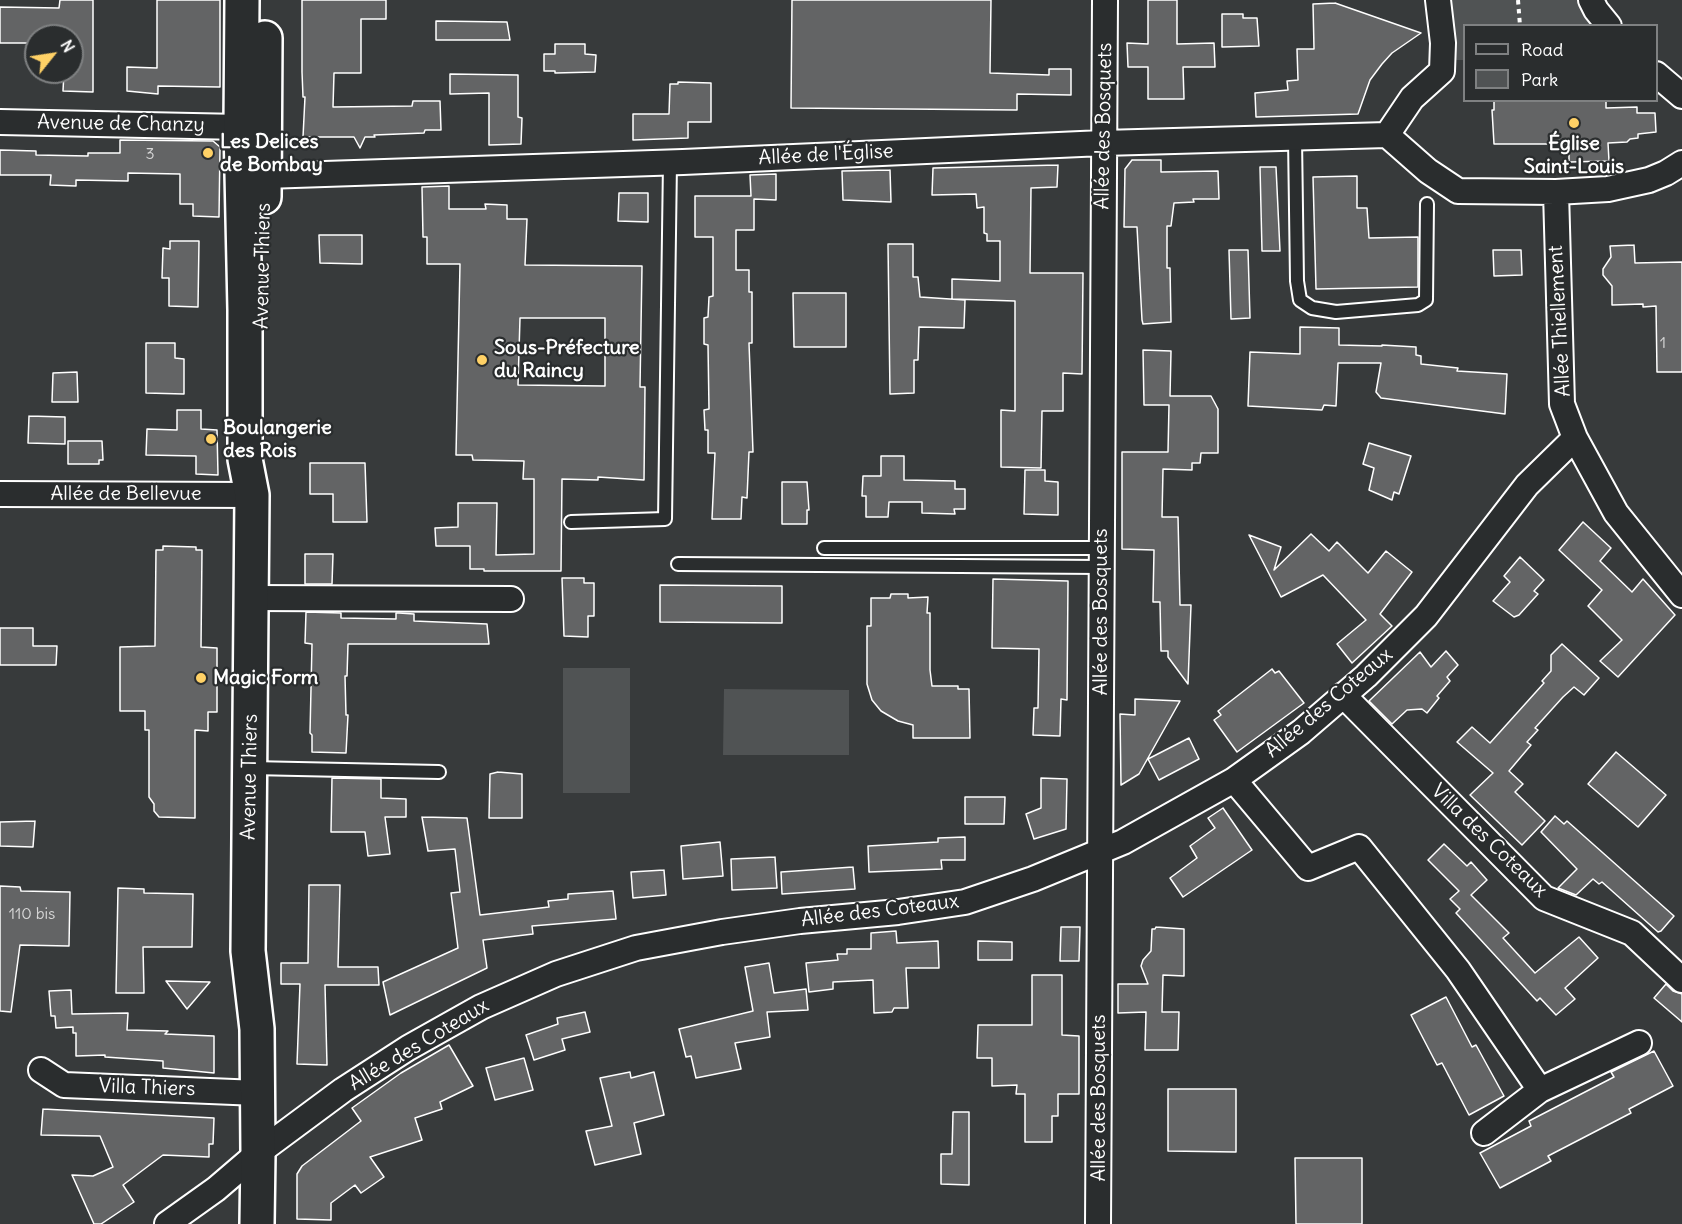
<!DOCTYPE html>
<html>
<head>
<meta charset="utf-8">
<style>
  body { margin:0 }
  #map { position:relative; width:1682px; height:1224px; overflow:hidden; background:#373a3b; font-family:Delius,sans-serif }
  canvas { display:block }
  .legend { position:absolute; left:1463px; top:24px; width:195px; height:78px; box-sizing:border-box; background:#2a2d2e; border:2px solid #7f8182; margin:0; padding:8px 10px; list-style:none; font-size:18px; color:#fff }
  .legend li { display:flex; align-items:center; gap:12px; height:30px }
  .legend b { width:30px; border:2px solid #7f8182 }
  .north { position:absolute; left:24px; top:24px; width:60px; height:60px; box-sizing:border-box; background:#2a2d2e; border:2px solid #7f8182; border-radius:50%; rotate:60deg; font-size:16px; font-weight:700; line-height:24px; text-align:center; color:#fff }
  .north::after { content:''; display:block; margin:auto; width:21px; height:27px; background:#ffd166; clip-path:polygon(50% 0,100% 100%,50% 72%,0 100%) }
</style>
</head>
<body>
<div id="map">
<canvas width="1682" height="1224"></canvas>
<ul class="legend">
<li><b style="height:8px;background:#2a2d2e"></b>Road</li>
<li><b style="height:16px;background:#505354"></b>Park</li>
</ul>
<div class="north">N</div>
</div>
<script>
const context = document.querySelector('canvas').getContext('2d');
context.lineJoin = 'round';
function fill(path, color) { context.fillStyle = color; context.fill(path, 'evenodd'); }
const poly = rows => new Path2D(rows.map(r => 'M' + r).join(''));
function strokePath(path, color, width, dash) { context.strokeStyle = color; context.lineWidth = width; context.lineCap = dash ? 'butt' : 'round'; context.setLineDash(dash || []); context.stroke(path); }
function label(font, color, halo, rows, align = 'center') {
  context.font = font + ' Delius,sans-serif'; context.lineWidth = 4.5; context.setLineDash([]); context.textBaseline = 'middle'; context.strokeStyle = halo; context.fillStyle = color; for (const [text, x, y, turn = 0] of rows) {
    context.save(); context.translate(x, y); context.rotate((+turn || 0) * Math.PI / 180); context.textAlign = isNaN(turn) ? turn : align; if (halo) context.strokeText(text, 0, 0); context.fillText(text, 0, 0); context.restore();
  }
}
const green = poly([
  [1449,0,1581,0,1599,25,1464,26,1464,60,1455,60],
  [563,668,630,668,630,793,563,793],
  [724,689,849,690,849,755,723,755]
]);
const building = poly([
  [60,0,93,0,93,92,63,91,64,72,72,72,72,36,36,36,36,43,0,43,0,7,59,8,60,0],
  [157,0,220,0,220,87,158,86,158,94,127,91,127,67,157,68,157,0],
  [302,0,386,0,386,19,361,19,361,73,334,73,333,107,412,106,413,101,440,101,441,130,425,130,424,133,374,135,375,137,365,137,360,148,354,137,303,137,305,97,303,97,302,72,302,0],
  [792,0,991,0,990,73,1049,75,1049,69,1071,69,1071,95,1017,94,1017,110,791,108,792,0],
  [1148,0,1177,0,1177,44,1214,43,1215,67,1183,67,1184,99,1148,99,1148,67,1128,67,1127,43,1148,44,1148,0],
  [1335,3,1421,33,1392,53,1382,64,1370,80,1358,114,1256,117,1255,93,1288,90,1287,81,1298,80,1297,49,1314,49,1313,4,1335,3],
  [1222,14,1243,14,1243,18,1257,18,1259,46,1222,47,1222,14],
  [436,21,507,22,510,40,436,40,436,21],
  [555,44,585,44,585,54,596,55,595,72,555,73,555,71,544,71,544,54,555,54,555,44],
  [450,74,518,75,518,117,522,118,521,144,489,145,489,93,450,94,450,74],
  [678,82,711,83,711,122,688,122,688,138,633,140,633,114,669,114,670,84,678,84,678,82],
  [1494,100,1606,100,1606,108,1637,107,1637,113,1655,113,1656,132,1638,134,1638,138,1630,139,1627,142,1608,143,1609,161,1569,162,1569,144,1494,144,1492,110,1494,110,1494,100],
  [120,140,213,141,220,147,219,217,193,216,193,204,180,204,180,174,128,173,128,181,76,180,76,186,50,185,51,175,0,175,0,150,36,151,36,155,88,156,88,153,120,153,120,140],
  [1132,160,1161,160,1161,172,1218,171,1219,199,1193,199,1194,202,1174,203,1171,226,1167,226,1167,268,1170,268,1171,322,1143,324,1142,320,1137,227,1124,227,1125,169,1132,160],
  [1058,165,1057,187,1031,188,1030,273,1083,273,1082,374,1063,373,1063,411,1042,411,1041,468,1001,467,1001,410,1015,411,1015,301,952,299,952,279,1000,281,1000,241,987,241,987,234,984,233,984,207,977,208,976,194,932,195,933,168,1058,165],
  [1260,167,1276,167,1280,251,1262,251,1260,167],
  [890,170,891,202,843,200,842,171,890,170],
  [776,174,776,200,754,199,754,230,736,230,736,270,749,270,749,292,752,292,752,343,749,343,753,452,749,452,747,498,742,497,741,519,712,519,715,453,708,453,708,430,705,430,704,410,709,409,708,345,704,344,704,318,708,317,709,297,713,296,713,237,695,237,695,196,751,196,750,175,776,174],
  [1357,176,1357,208,1367,208,1369,238,1418,237,1418,287,1316,289,1313,177,1357,176],
  [449,186,449,209,486,209,485,204,507,205,507,219,527,219,525,265,642,266,640,387,645,387,644,480,598,477,598,480,562,479,561,571,484,571,484,569,470,569,470,546,436,546,435,528,458,527,458,503,497,503,496,555,534,554,534,479,523,479,524,461,473,460,472,455,456,455,460,264,427,264,427,237,423,237,422,187,449,186],
  [520,318,605,318,605,386,518,385,520,318],
  [619,193,648,193,648,222,618,221,619,193],
  [319,235,362,235,362,264,320,263,319,235],
  [170,241,199,241,198,307,169,306,169,278,162,278,163,248,170,249,170,241],
  [888,244,913,244,913,277,918,277,920,297,965,300,964,328,919,327,918,360,914,360,914,393,890,394,888,244],
  [1634,245,1635,263,1682,262,1682,372,1657,372,1656,306,1643,307,1643,304,1612,305,1612,286,1603,275,1603,269,1611,257,1610,246,1634,245],
  [1229,250,1248,250,1250,318,1231,319,1229,250],
  [1493,250,1521,250,1522,275,1494,276,1493,250],
  [793,293,846,293,846,347,794,347,793,293],
  [1300,327,1339,328,1339,345,1382,346,1382,345,1416,347,1416,355,1421,356,1421,364,1458,368,1457,371,1507,374,1505,414,1381,398,1376,392,1381,363,1338,363,1336,406,1324,405,1322,410,1248,406,1250,352,1300,354,1300,327],
  [146,343,175,343,175,358,184,359,184,394,146,393,146,343],
  [1143,350,1171,351,1170,396,1211,396,1218,409,1218,453,1201,453,1200,463,1192,463,1192,470,1163,469,1162,517,1178,517,1180,605,1191,605,1188,684,1168,657,1168,651,1161,651,1160,602,1153,602,1154,550,1122,549,1122,452,1168,452,1169,405,1144,405,1143,350],
  [77,372,78,402,52,402,53,373,77,372],
  [177,410,201,410,201,429,217,430,218,475,196,474,196,456,146,455,147,429,177,430,177,410],
  [29,416,65,417,65,444,28,443,29,416],
  [68,441,102,441,103,460,99,460,99,464,68,464,68,441],
  [1369,443,1411,456,1399,494,1394,492,1392,500,1369,490,1374,468,1363,464,1369,443],
  [881,456,904,456,904,480,955,481,955,489,965,489,965,509,954,509,955,514,922,513,922,502,889,502,888,517,866,517,866,496,862,496,863,476,881,476,881,456],
  [310,463,365,463,367,522,333,522,333,494,310,494,310,463],
  [1025,470,1045,470,1045,481,1058,482,1058,515,1024,514,1025,470],
  [782,482,807,482,809,510,807,510,807,524,782,524,782,482],
  [1583,522,1611,548,1600,561,1632,592,1643,579,1675,615,1618,677,1600,661,1622,640,1588,606,1602,590,1559,550,1583,522],
  [1311,534,1329,551,1337,542,1368,573,1386,551,1412,572,1380,614,1392,626,1352,663,1337,644,1366,620,1323,575,1281,597,1249,535,1281,547,1274,570,1311,534],
  [163,546,196,547,196,550,202,550,201,647,217,648,217,712,208,712,208,731,195,730,195,818,159,817,154,811,154,804,149,797,149,730,145,730,145,711,120,711,120,647,155,646,156,550,163,550,163,546],
  [305,554,333,554,332,584,305,584,305,554],
  [1520,557,1544,580,1534,591,1538,594,1519,615,1514,617,1493,601,1510,582,1504,576,1520,557],
  [562,578,584,578,584,583,594,583,594,616,588,616,588,637,564,636,562,578],
  [993,579,1068,581,1067,700,1061,699,1060,736,1033,735,1034,708,1038,708,1039,649,992,648,993,579],
  [660,585,782,586,782,623,660,622,660,585],
  [891,594,908,594,908,598,928,597,927,613,930,613,930,670,932,686,958,686,958,689,969,689,970,738,913,738,913,725,898,721,881,711,872,700,867,684,867,626,871,626,871,598,890,598,891,594],
  [306,612,341,613,341,618,396,619,396,613,399,613,414,614,414,621,487,624,489,644,348,644,347,676,345,676,346,715,348,715,346,753,312,752,312,735,310,733,312,644,305,643,306,612],
  [0,628,33,628,33,646,57,646,56,665,0,665,0,628],
  [1562,644,1599,678,1584,695,1574,687,1563,697,1535,728,1538,730,1527,742,1531,745,1509,771,1523,784,1515,792,1545,821,1522,845,1470,795,1493,773,1457,742,1472,727,1490,743,1544,683,1542,681,1551,671,1551,655,1562,644],
  [1446,651,1458,665,1447,677,1450,681,1437,696,1439,698,1427,713,1422,709,1407,710,1392,724,1369,701,1420,652,1431,667,1446,651],
  [1272,669,1275,673,1279,671,1304,703,1237,752,1214,720,1221,715,1218,711,1272,669],
  [1135,699,1180,701,1139,774,1121,785,1120,714,1135,715,1135,699],
  [1189,738,1199,759,1159,780,1148,759,1189,738],
  [1616,752,1666,795,1638,827,1588,784,1616,752],
  [498,772,522,774,522,818,489,818,490,774,498,772],
  [332,778,381,779,381,798,406,799,406,817,385,817,390,854,368,856,365,832,331,832,332,778],
  [1041,778,1067,779,1066,829,1034,839,1026,814,1041,808,1041,778],
  [965,797,1005,797,1004,824,965,824,965,797],
  [1223,808,1252,850,1183,897,1170,878,1197,858,1190,846,1215,828,1208,818,1223,808],
  [1555,816,1564,824,1567,821,1674,916,1661,931,1658,932,1602,882,1599,884,1593,879,1576,895,1558,888,1577,869,1541,832,1555,816],
  [422,817,467,818,480,915,549,907,548,901,568,899,568,894,613,891,616,919,532,926,533,934,483,940,487,968,390,1015,383,982,458,948,451,893,460,892,455,849,428,851,422,817],
  [35,821,33,847,0,846,0,822,35,821],
  [965,837,965,860,941,860,942,869,869,872,868,846,938,842,938,838,965,837],
  [720,842,723,876,683,879,681,846,720,842],
  [1444,844,1467,866,1471,862,1487,880,1471,895,1509,933,1503,938,1535,973,1579,937,1598,958,1565,988,1575,999,1556,1015,1540,998,1537,1001,1456,913,1460,909,1450,899,1459,891,1428,860,1444,844],
  [775,857,777,888,732,890,731,859,775,857],
  [853,867,855,889,782,894,781,872,853,867],
  [664,870,666,895,633,898,631,872,664,870],
  [309,885,340,885,338,967,378,967,379,985,325,985,327,1065,297,1064,300,984,281,984,281,963,308,963,309,885],
  [0,886,20,887,21,891,70,892,69,946,20,945,11,1012,0,1011,0,886],
  [118,888,144,889,144,893,193,894,192,947,143,947,144,993,116,993,118,888],
  [1061,927,1080,927,1079,961,1060,961,1061,927],
  [1156,927,1184,929,1184,976,1163,975,1162,1012,1179,1012,1178,1050,1145,1050,1146,1012,1118,1013,1118,984,1148,984,1141,966,1143,960,1151,951,1152,929,1155,929,1156,927],
  [896,931,897,943,938,941,939,968,906,968,908,1008,894,1008,892,1012,874,1013,873,980,833,982,833,989,809,992,806,963,838,960,837,954,847,954,847,949,871,949,871,933,896,931],
  [978,941,1012,942,1012,960,978,960,978,941],
  [769,963,774,993,806,989,808,1010,767,1012,770,1037,735,1043,741,1069,696,1078,691,1056,686,1057,679,1029,753,1011,745,967,769,963],
  [1032,975,1062,975,1062,1035,1079,1036,1079,1094,1058,1094,1058,1116,1052,1116,1052,1142,1025,1142,1025,1094,1016,1094,1017,1085,992,1086,992,1058,977,1058,978,1025,1032,1025,1032,975],
  [166,981,210,982,187,1009,166,981],
  [1666,984,1673,991,1682,994,1682,1022,1654,998,1666,984],
  [71,990,72,1014,128,1013,127,1030,168,1031,165,1034,214,1036,214,1073,163,1068,163,1061,105,1057,105,1055,76,1056,76,1033,73,1033,73,1027,56,1028,55,1016,51,1016,49,991,71,990],
  [1446,997,1472,1047,1476,1045,1504,1096,1469,1115,1442,1063,1437,1065,1411,1015,1446,997],
  [585,1012,590,1032,562,1039,565,1050,534,1060,526,1035,558,1024,557,1018,585,1012],
  [449,1045,473,1086,440,1102,442,1109,415,1118,422,1140,370,1157,384,1177,361,1193,355,1185,331,1203,331,1220,297,1219,297,1174,302,1166,361,1121,352,1108,401,1073,449,1045],
  [1654,1051,1673,1086,1629,1109,1631,1113,1548,1156,1551,1161,1500,1188,1480,1153,1531,1126,1529,1121,1614,1077,1611,1072,1654,1051],
  [524,1058,533,1090,495,1100,486,1068,524,1058],
  [630,1072,631,1078,654,1072,664,1115,634,1123,641,1154,595,1165,586,1131,612,1126,600,1078,630,1072],
  [1168,1089,1236,1089,1236,1152,1168,1151,1168,1089],
  [43,1109,214,1118,213,1144,209,1144,209,1157,163,1155,123,1185,134,1202,101,1224,94,1224,72,1175,93,1176,113,1167,100,1136,41,1135,43,1109],
  [953,1112,969,1112,969,1185,941,1184,941,1154,952,1154,953,1112],
  [1295,1158,1362,1158,1362,1224,1296,1224,1295,1158]
]);
const path = poly([
  [1518,0,1520,26]
]);
const service = poly([
  [1295,138,1297,281,1300,300,1312,308,1336,312,1418,305,1426,300,1427,204],
  [571,522,665,519,670,162],
  [824,548,1101,548],
  [678,564,1101,567],
  [251,768,439,772]
]);
const minor = poly([
  [1591,0,1596,10,1609,26],
  [1656,74,1682,96],
  [0,122,241,127],
  [1387,135,1412,98,1442,71,1443,43,1438,0],
  [254,166,265,176,683,162,1103,143,1387,135,1428,171,1458,191,1556,192,1608,189,1649,180,1666,173,1682,163],
  [1556,192,1562,404,1575,438,1616,513,1682,595],
  [0,494,252,495],
  [251,598,511,599],
  [1343,695,1544,898,1632,933,1682,980],
  [1234,780,1308,868,1359,847,1458,970,1540,1090],
  [41,1070,64,1085,258,1093],
  [1484,1133,1540,1090,1639,1043],
  [167,1224,216,1189,258,1153,343,1090,408,1048,481,1007,556,974,636,948,722,932,800,921,898,912,965,902,1033,879,1123,842,1234,780,1301,732,1366,676,1426,616,1527,485,1575,438],
  [1098,1224,1105,0]
]);
const secondary = poly([
  [242,0,241,127,245,310,245,459,252,495,248,951,257,1029,258,1153,257,1224],
  [264,197,265,38]
]);
const markers = [
  [1574,123,6,"#ffd166"],
  [208,153,6,"#ffd166"],
  [482,360,6,"#ffd166"],
  [211,439,6,"#ffd166"],
  [201,678,6,"#ffd166"]
];
const numberNames = [
  ["3",150,154],
  ["1",1663,343],
  ["110 bis",32,914]
];
const streetNames = [
  ["Avenue de Chanzy",121,124,1],
  ["Allée des Bosquets",1104,126,-89],
  ["Allée de l'Église",826,155,-3],
  ["Avenue Thiers",263,266,-89],
  ["Allée Thiellement",1560,321,-93],
  ["Allée de Bellevue",126,494],
  ["Allée des Bosquets",1101,612,-90],
  ["Allée des Coteaux",1329,703,-40],
  ["Avenue Thiers",250,777,-89],
  ["Villa des Coteaux",1489,841,44],
  ["Allée des Coteaux",880,911,-7],
  ["Allée des Coteaux",419,1045,-31],
  ["Villa Thiers",147,1088,2],
  ["Allée des Bosquets",1099,1098,-90]
];
const poiNames = [
  ["Les Delices",220,142],
  ["de Bombay",220,165],
  ["Église",1574,144,"center"],
  ["Saint-Louis",1574,167,"center"],
  ["Sous-Préfecture",494,348],
  ["du Raincy",494,371],
  ["Boulangerie",223,428],
  ["des Rois",223,451],
  ["Magic Form",213,678]
];
fill(green, '#505354');
fill(building, '#636465');
strokePath(building, '#fff', 1.5);
strokePath(service, '#fff', 16);
strokePath(minor, '#fff', 28);
strokePath(secondary, '#fff', 38);
strokePath(path, '#fff', 4, [4.5, 4.5]);
strokePath(service, '#2a2d2e', 12);
strokePath(minor, '#2a2d2e', 24);
strokePath(secondary, '#2a2d2e', 33);
for (const [x, y, r, color] of markers) { const dot = new Path2D(); dot.arc(x, y, r, 0, 2 * Math.PI); context.fillStyle = color; context.fill(dot); strokePath(dot, '#2a2d2e', 2); }
label('16px', '#d8d8d8', null, numberNames);
label('20px', '#fff', '#2a2d2e', streetNames);
label('bold 20px', '#fff', '#2a2d2e', poiNames, 'left');
</script>
</body>
</html>
